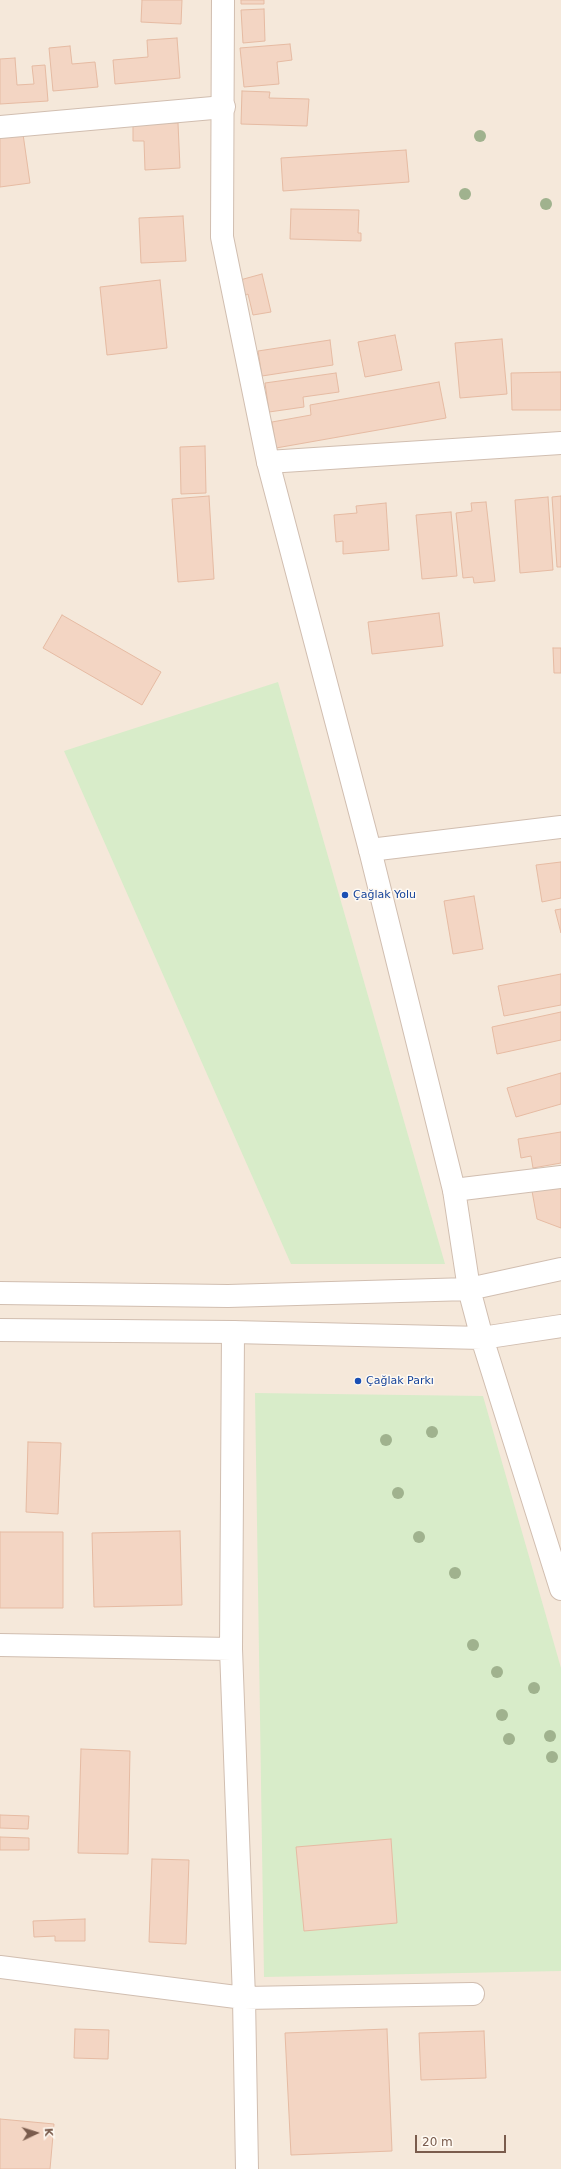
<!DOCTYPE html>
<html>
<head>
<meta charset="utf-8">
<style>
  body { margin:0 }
  #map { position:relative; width:561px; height:2169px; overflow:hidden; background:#fdf6ec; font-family:"DejaVu Sans",sans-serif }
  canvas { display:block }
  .north { position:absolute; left:16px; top:2113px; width:40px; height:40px; -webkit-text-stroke:3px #fffaf3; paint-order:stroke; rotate:86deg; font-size:11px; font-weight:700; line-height:16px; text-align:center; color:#7a5c4d }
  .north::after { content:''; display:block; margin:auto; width:14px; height:18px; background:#7a5c4d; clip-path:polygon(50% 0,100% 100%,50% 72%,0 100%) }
  .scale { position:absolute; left:415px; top:2135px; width:91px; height:18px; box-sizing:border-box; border:2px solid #7a5c4d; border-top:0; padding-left:5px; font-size:12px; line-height:14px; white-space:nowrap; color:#7a5c4d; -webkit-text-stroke:3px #fffaf3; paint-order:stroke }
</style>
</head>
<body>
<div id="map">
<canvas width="561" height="2169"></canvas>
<div class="north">K</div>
<div class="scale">20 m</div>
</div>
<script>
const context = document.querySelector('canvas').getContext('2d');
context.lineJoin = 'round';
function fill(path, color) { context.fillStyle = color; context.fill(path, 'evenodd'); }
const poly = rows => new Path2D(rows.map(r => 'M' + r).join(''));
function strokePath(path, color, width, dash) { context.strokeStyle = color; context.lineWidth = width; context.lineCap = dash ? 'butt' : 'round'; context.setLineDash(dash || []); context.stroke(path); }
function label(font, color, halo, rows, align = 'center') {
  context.font = font + ' "DejaVu Sans",sans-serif'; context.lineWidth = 3; context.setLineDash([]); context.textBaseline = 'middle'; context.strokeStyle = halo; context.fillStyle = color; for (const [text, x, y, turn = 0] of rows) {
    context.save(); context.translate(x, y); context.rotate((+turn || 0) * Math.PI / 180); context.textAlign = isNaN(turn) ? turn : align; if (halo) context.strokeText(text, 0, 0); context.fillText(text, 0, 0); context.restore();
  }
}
const residential = poly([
  [0,0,561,0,561,2169,0,2169]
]);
const green = poly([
  [278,682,445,1264,291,1264,64,751],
  [255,1393,483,1396,561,1668,561,1971,264,1977]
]);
const building = poly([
  [142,0,182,0,181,24,141,22,142,0],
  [241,0,264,0,264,4,241,4,241,0],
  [264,9,265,41,243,43,241,10,264,9],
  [177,38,180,78,115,84,113,60,148,57,147,40,177,38],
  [290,44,292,60,277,62,279,84,244,87,240,48,290,44],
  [70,46,72,64,95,62,98,87,53,91,49,48,70,46],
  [15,58,17,85,34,84,32,66,45,65,48,101,0,104,0,59,15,58],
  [242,91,270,92,269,98,309,99,307,126,241,124,242,91],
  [178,123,180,168,145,170,144,141,133,141,133,125,178,123],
  [22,127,30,183,0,187,0,130,22,127],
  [406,150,409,182,283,191,281,158,406,150],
  [291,209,359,210,358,233,361,233,361,241,290,239,291,209],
  [183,216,186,261,141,263,139,218,183,216],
  [262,274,271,312,253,315,248,294,244,296,240,280,262,274],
  [160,280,167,348,107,355,100,287,160,280],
  [395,335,402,370,365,377,358,342,395,335],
  [502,339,507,394,460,398,455,343,502,339],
  [330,340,333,365,262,376,258,351,330,340],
  [561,372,561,410,512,410,511,373,561,372],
  [336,373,339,392,303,397,304,407,269,412,265,383,336,373],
  [439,382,446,418,276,448,272,422,311,415,310,405,439,382],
  [205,446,206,493,181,494,180,447,205,446],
  [209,496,214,579,178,582,172,499,209,496],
  [561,496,561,567,557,567,552,497,561,496],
  [548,497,553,570,520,573,515,500,548,497],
  [486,502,495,581,474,583,473,577,463,578,456,513,472,511,471,503,486,502],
  [386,503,389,550,343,554,343,541,336,542,334,515,357,513,356,506,386,503],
  [451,512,457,576,422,579,416,515,451,512],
  [439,613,443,646,372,654,368,622,439,613],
  [62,615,161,672,142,705,43,648,62,615],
  [553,648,561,648,561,673,554,673,553,648],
  [561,862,561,898,542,902,536,865,561,862],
  [474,896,483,949,453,954,444,901,474,896],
  [561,909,561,933,555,910,561,909],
  [561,974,561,1005,504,1016,498,986,561,974],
  [561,1012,561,1040,497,1054,492,1027,561,1012],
  [561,1073,561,1104,516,1117,507,1088,561,1073],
  [561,1132,561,1163,533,1168,531,1156,521,1158,518,1139,561,1132],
  [561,1186,561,1228,537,1219,532,1191,561,1186],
  [28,1442,61,1443,58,1514,26,1512,28,1442],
  [180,1531,182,1605,94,1607,92,1533,180,1531],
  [0,1532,63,1532,63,1608,0,1608,0,1532],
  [81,1749,130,1751,128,1854,78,1853,81,1749],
  [0,1815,29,1816,28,1829,0,1828,0,1815],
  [0,1837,29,1838,29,1850,0,1850,0,1837],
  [391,1839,397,1923,304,1931,296,1847,391,1839],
  [152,1859,189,1860,186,1944,149,1942,152,1859],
  [85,1919,85,1941,55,1941,55,1936,34,1937,33,1921,85,1919],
  [75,2029,109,2030,108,2059,74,2058,75,2029],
  [387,2029,392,2151,291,2155,285,2033,387,2029],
  [484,2031,486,2078,421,2080,419,2033,484,2031],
  [0,2119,54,2124,50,2169,0,2169,0,2119]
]);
const minor = poly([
  [0,127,224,107],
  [268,462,561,443],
  [370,850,561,827],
  [454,1190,561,1177],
  [233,1332,231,1649,244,1998,247,2169],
  [0,1645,231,1649],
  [0,1967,244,1998,473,1994]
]);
const tertiary = poly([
  [223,0,222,237,268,462,370,850,454,1190,469,1289,482,1338,561,1589],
  [0,1293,228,1296,469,1289,561,1269],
  [0,1330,233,1332,482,1338,561,1326]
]);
const trees = [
  [480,136],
  [465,194],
  [546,204],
  [432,1432],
  [386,1440],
  [398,1493],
  [419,1537],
  [455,1573],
  [473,1645],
  [497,1672],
  [534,1688],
  [502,1715],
  [550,1736],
  [509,1739],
  [552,1757]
];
const markers = [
  [345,895,4,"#1a4fb4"],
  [358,1381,4,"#1a4fb4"]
];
const transitNames = [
  ["Çağlak Yolu",353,895],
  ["Çağlak Parkı",366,1381]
];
fill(residential, '#f5e8da');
fill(green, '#d8ecc9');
fill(building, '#f3d5c3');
strokePath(building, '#e6bba3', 1);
strokePath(minor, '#d1beb0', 24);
strokePath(tertiary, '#d1beb0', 24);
strokePath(minor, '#fff', 22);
strokePath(tertiary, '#fff', 22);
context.fillStyle = '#a0b28e';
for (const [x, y] of trees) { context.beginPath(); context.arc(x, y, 6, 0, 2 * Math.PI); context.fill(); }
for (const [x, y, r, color] of markers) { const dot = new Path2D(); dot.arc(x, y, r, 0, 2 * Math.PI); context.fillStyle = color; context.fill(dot); strokePath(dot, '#fffaf3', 1.5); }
label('11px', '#164399', '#fffaf3', transitNames, 'left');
</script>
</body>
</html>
